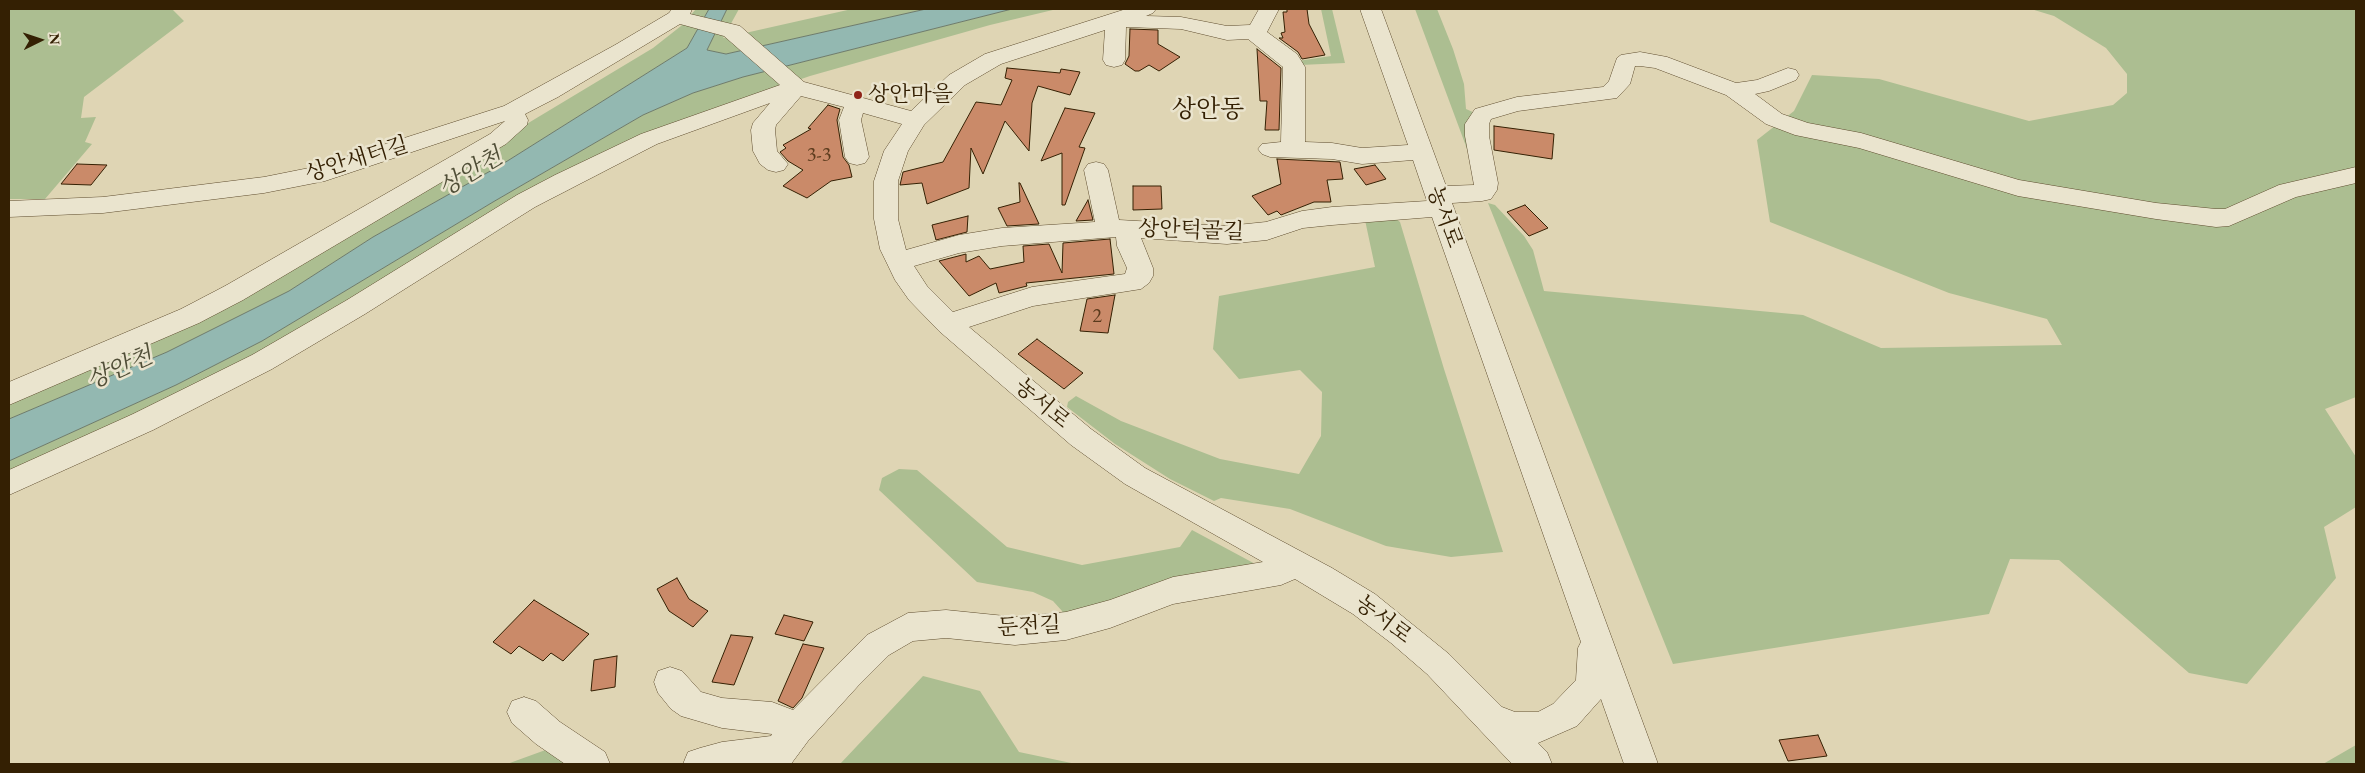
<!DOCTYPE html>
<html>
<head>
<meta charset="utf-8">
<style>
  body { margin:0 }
  #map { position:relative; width:2365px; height:773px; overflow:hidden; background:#dfd5b4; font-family:"EB Garamond",serif }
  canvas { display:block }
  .frame { position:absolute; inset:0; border:10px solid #342003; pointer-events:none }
  .north { position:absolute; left:15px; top:15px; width:50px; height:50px; -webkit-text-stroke:4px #eae4ce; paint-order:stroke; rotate:86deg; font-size:14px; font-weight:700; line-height:20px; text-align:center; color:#342003 }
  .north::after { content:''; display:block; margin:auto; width:18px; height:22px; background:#342003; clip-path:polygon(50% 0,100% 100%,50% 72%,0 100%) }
</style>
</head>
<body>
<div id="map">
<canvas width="2365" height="773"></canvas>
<div class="frame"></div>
<div class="north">N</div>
</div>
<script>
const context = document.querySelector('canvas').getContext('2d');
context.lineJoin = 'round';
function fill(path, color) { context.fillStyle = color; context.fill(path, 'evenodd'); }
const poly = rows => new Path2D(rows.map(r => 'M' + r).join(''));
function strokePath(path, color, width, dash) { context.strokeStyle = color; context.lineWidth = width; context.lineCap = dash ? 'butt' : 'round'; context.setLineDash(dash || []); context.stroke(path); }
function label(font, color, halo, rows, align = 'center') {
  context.font = font + ' "EB Garamond","Noto Serif KR",serif'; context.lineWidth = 5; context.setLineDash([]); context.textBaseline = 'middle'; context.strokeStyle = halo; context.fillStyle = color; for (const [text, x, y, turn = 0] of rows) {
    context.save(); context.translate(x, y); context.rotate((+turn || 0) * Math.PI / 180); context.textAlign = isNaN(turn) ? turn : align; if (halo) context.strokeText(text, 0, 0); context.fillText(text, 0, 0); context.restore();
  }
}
const green = poly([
  [9,9,172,9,184,21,84,97,81,118,96,117,85,142,92,144,45,199,9,199],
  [696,9,709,9,687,48,501,165,373,237,289,291,167,352,9,419,9,397,124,349,525,125,653,48,681,26],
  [727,9,739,9,723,38,852,9,926,9,726,54,707,50],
  [1012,9,1057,9,990,25,810,76,703,113,301,335,144,416,9,477,9,461,176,385,262,341,493,202,643,115,693,93,743,77],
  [1321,9,1332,9,1345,63,1300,65,1298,61,1331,56],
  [1415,9,1437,9,1453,49,1464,84,1466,109,1475,113,1470,157],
  [2031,9,2356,9,2356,397,2325,409,2356,457,2356,507,2324,527,2336,578,2247,684,2189,673,2059,560,2010,559,1989,614,1673,664,1488,203,1495,205,1524,236,1533,250,1544,291,1803,315,1881,348,2062,345,2047,319,1949,293,1770,222,1757,140,1794,111,1812,75,1879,79,2029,121,2113,105,2127,93,2127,74,2106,48,2054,16],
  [1395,218,1400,222,1444,369,1503,552,1451,557,1386,546,1290,509,1221,498,1214,501,1170,479,1115,444,1067,407,1068,402,1076,396,1121,421,1220,459,1299,474,1321,436,1322,392,1300,370,1239,379,1213,349,1219,296,1375,267,1365,220],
  [899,469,917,470,1007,547,1082,565,1180,547,1192,530,1259,566,1065,620,1062,611,1053,601,1033,592,977,582,879,490,882,478],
  [923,676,980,691,1019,752,1076,764,840,764],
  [2356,745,2356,764,2323,764],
  [551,748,578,764,507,764]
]);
const water = poly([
  [709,9,727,9,707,50,726,54,926,9,1012,9,743,77,693,93,643,115,493,202,262,341,176,385,9,461,9,419,167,352,289,291,373,237,501,165,687,48,709,9]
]);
const building = poly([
  [1287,9,1307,9,1309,24,1325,55,1302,59,1298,52,1279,38,1283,38,1281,33,1285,32,1283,12,1287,12,1287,9],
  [1130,29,1158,30,1158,44,1180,57,1159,71,1149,65,1139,71,1135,71,1125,64,1129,56,1130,29],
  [1257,49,1281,68,1279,130,1265,130,1267,101,1260,101,1257,49],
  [1007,68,1060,73,1061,69,1080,72,1070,95,1038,86,1032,103,1029,151,1005,121,983,174,971,148,969,188,927,204,922,183,900,185,903,172,943,162,976,102,1001,105,1012,80,1005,78,1007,68],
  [828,105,840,109,837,120,843,157,849,165,852,177,831,181,807,198,783,186,803,170,788,161,780,152,786,148,783,145,811,129,808,128,828,105],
  [1065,108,1095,113,1079,147,1085,148,1065,205,1062,205,1062,153,1041,161,1065,108],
  [1494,126,1554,134,1552,159,1494,150,1494,126],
  [1277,159,1340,162,1343,179,1327,180,1331,202,1314,202,1281,215,1277,211,1268,215,1252,196,1281,184,1277,159],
  [77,164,107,165,91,185,61,184,77,164],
  [1375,165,1386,179,1366,185,1354,169,1375,165],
  [1019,183,1020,183,1039,224,1007,226,998,208,1020,202,1019,183],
  [1133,186,1161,186,1162,209,1133,210,1133,186],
  [1088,200,1093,220,1076,221,1088,200],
  [1525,205,1548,228,1529,236,1507,212,1525,205],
  [968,216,967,232,936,240,932,225,968,216],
  [1110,239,1114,274,1026,283,1027,286,999,293,996,283,969,296,939,261,966,254,966,262,979,256,990,269,1024,262,1023,246,1049,244,1062,273,1063,243,1110,239],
  [1115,295,1108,333,1080,331,1087,299,1115,295],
  [1037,339,1083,373,1064,389,1018,354,1037,339],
  [677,578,689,599,708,611,693,627,669,611,657,589,677,578],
  [534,600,589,634,563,661,551,653,543,661,519,646,511,654,493,642,534,600],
  [784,615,813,622,804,641,775,634,784,615],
  [731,635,753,637,734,685,712,682,731,635],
  [803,644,824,648,802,698,793,708,778,701,803,644],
  [617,656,615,687,591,691,594,660,617,656],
  [1818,735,1827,756,1788,761,1779,740,1818,735]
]);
const minor = poly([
  [672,9,692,9,690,14,740,26,804,82,911,111,949,75,985,54,1126,9,1156,9,1153,13,1146,16,1181,17,1227,26,1250,25,1259,9,1279,9,1267,32,1297,54,1305,67,1305,142,1332,143,1362,148,1408,145,1360,9,1381,9,1446,186,1474,185,1465,136,1465,124,1475,109,1517,97,1603,87,1609,81,1617,58,1621,55,1640,52,1667,57,1736,83,1757,80,1788,68,1796,70,1799,75,1796,80,1769,91,1755,94,1782,114,1808,123,1861,133,2019,180,2156,203,2216,209,2225,209,2279,185,2356,167,2356,183,2296,197,2229,226,2216,227,2156,219,2018,196,1859,148,1795,135,1766,124,1726,95,1655,68,1640,66,1635,66,1630,84,1617,98,1518,111,1491,119,1489,124,1489,136,1498,183,1497,190,1491,199,1482,201,1452,203,1658,764,1624,764,1601,699,1577,726,1538,743,1547,752,1552,764,1512,764,1427,674,1391,643,1353,614,1295,579,1281,585,1173,604,1110,628,1066,640,1015,645,946,638,913,641,889,655,858,686,808,741,791,764,683,764,688,752,700,748,722,742,771,736,772,734,722,728,681,716,671,709,658,693,654,682,658,671,670,667,682,671,701,692,722,698,772,702,793,710,867,635,908,613,946,610,1015,617,1066,612,1110,600,1173,577,1263,562,1125,484,1071,445,939,331,909,300,895,280,880,249,874,219,874,181,884,151,902,124,863,113,861,120,869,157,865,163,857,165,849,163,845,157,839,120,844,107,801,96,776,125,775,130,777,151,788,164,784,170,776,172,768,170,760,164,753,151,751,130,753,123,770,103,657,144,535,207,365,314,272,369,153,430,9,495,9,470,133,414,252,355,347,300,517,195,555,175,641,134,780,85,724,36,680,24,558,97,525,114,528,120,527,125,506,144,243,300,199,323,9,405,9,382,181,309,225,286,490,134,505,121,325,181,264,193,103,213,9,217,9,201,103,197,264,177,314,167,504,106,615,45,669,13,672,9],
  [1126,27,1181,29,1227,40,1248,39,1283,67,1281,142,1262,144,1258,149,1262,154,1270,157,1332,159,1362,164,1413,160,1427,201,1332,207,1302,211,1266,222,1227,226,1119,220,1108,170,1104,164,1096,162,1088,164,1084,170,1095,222,1002,228,959,235,906,250,898,219,898,181,908,151,924,125,965,85,1001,64,1105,30,1103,60,1106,65,1114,67,1122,65,1125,60,1126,27],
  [1432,217,1581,642,1578,648,1576,680,1553,704,1538,712,1515,712,1502,707,1449,654,1375,594,1332,568,1145,468,1091,429,969,327,1033,306,1141,289,1149,283,1153,276,1153,268,1141,238,1227,244,1267,240,1303,228,1332,225,1432,217],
  [1116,237,1117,246,1127,268,1125,274,1032,287,953,312,927,286,914,266,959,253,1002,246,1116,237],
  [524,697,536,701,560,722,605,752,610,764,565,764,536,744,512,723,507,712,512,701,524,697]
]);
const markers = [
  [858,95,5,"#8f2418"]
];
const numberNames = [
  ["3-3",819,156],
  ["2",1097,317]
];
const poiNames = [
  ["상안마을",868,95]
];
const streetNames = [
  ["상안새터길",357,160,-17],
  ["농서로",1444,217,70],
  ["상안턱골길",1191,231,2],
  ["농서로",1042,404,40],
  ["농서로",1383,620,37],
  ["둔전길",1029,627,-3]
];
const waterNames = [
  ["상안천",471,173,-31],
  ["상안천",120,369,-24]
];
const quarterNames = [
  ["상안동",1208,110]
];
fill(green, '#acbe91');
fill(water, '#93b8b1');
strokePath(water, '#6d7b6b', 1);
fill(building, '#ca8a69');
strokePath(building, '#342003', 1);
strokePath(minor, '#5f4d2f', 1);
fill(minor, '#eae4ce');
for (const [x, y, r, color] of markers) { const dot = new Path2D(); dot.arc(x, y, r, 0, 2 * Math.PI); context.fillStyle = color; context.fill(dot); strokePath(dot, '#eae4ce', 2); }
label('20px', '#5a3a1c', null, numberNames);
label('22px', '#342003', '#eae4ce', poiNames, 'left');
label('22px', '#342003', '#eae4ce', streetNames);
label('italic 24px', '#504e37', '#eae4ce', waterNames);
label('25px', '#342003', '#eae4ce', quarterNames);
</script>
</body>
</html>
